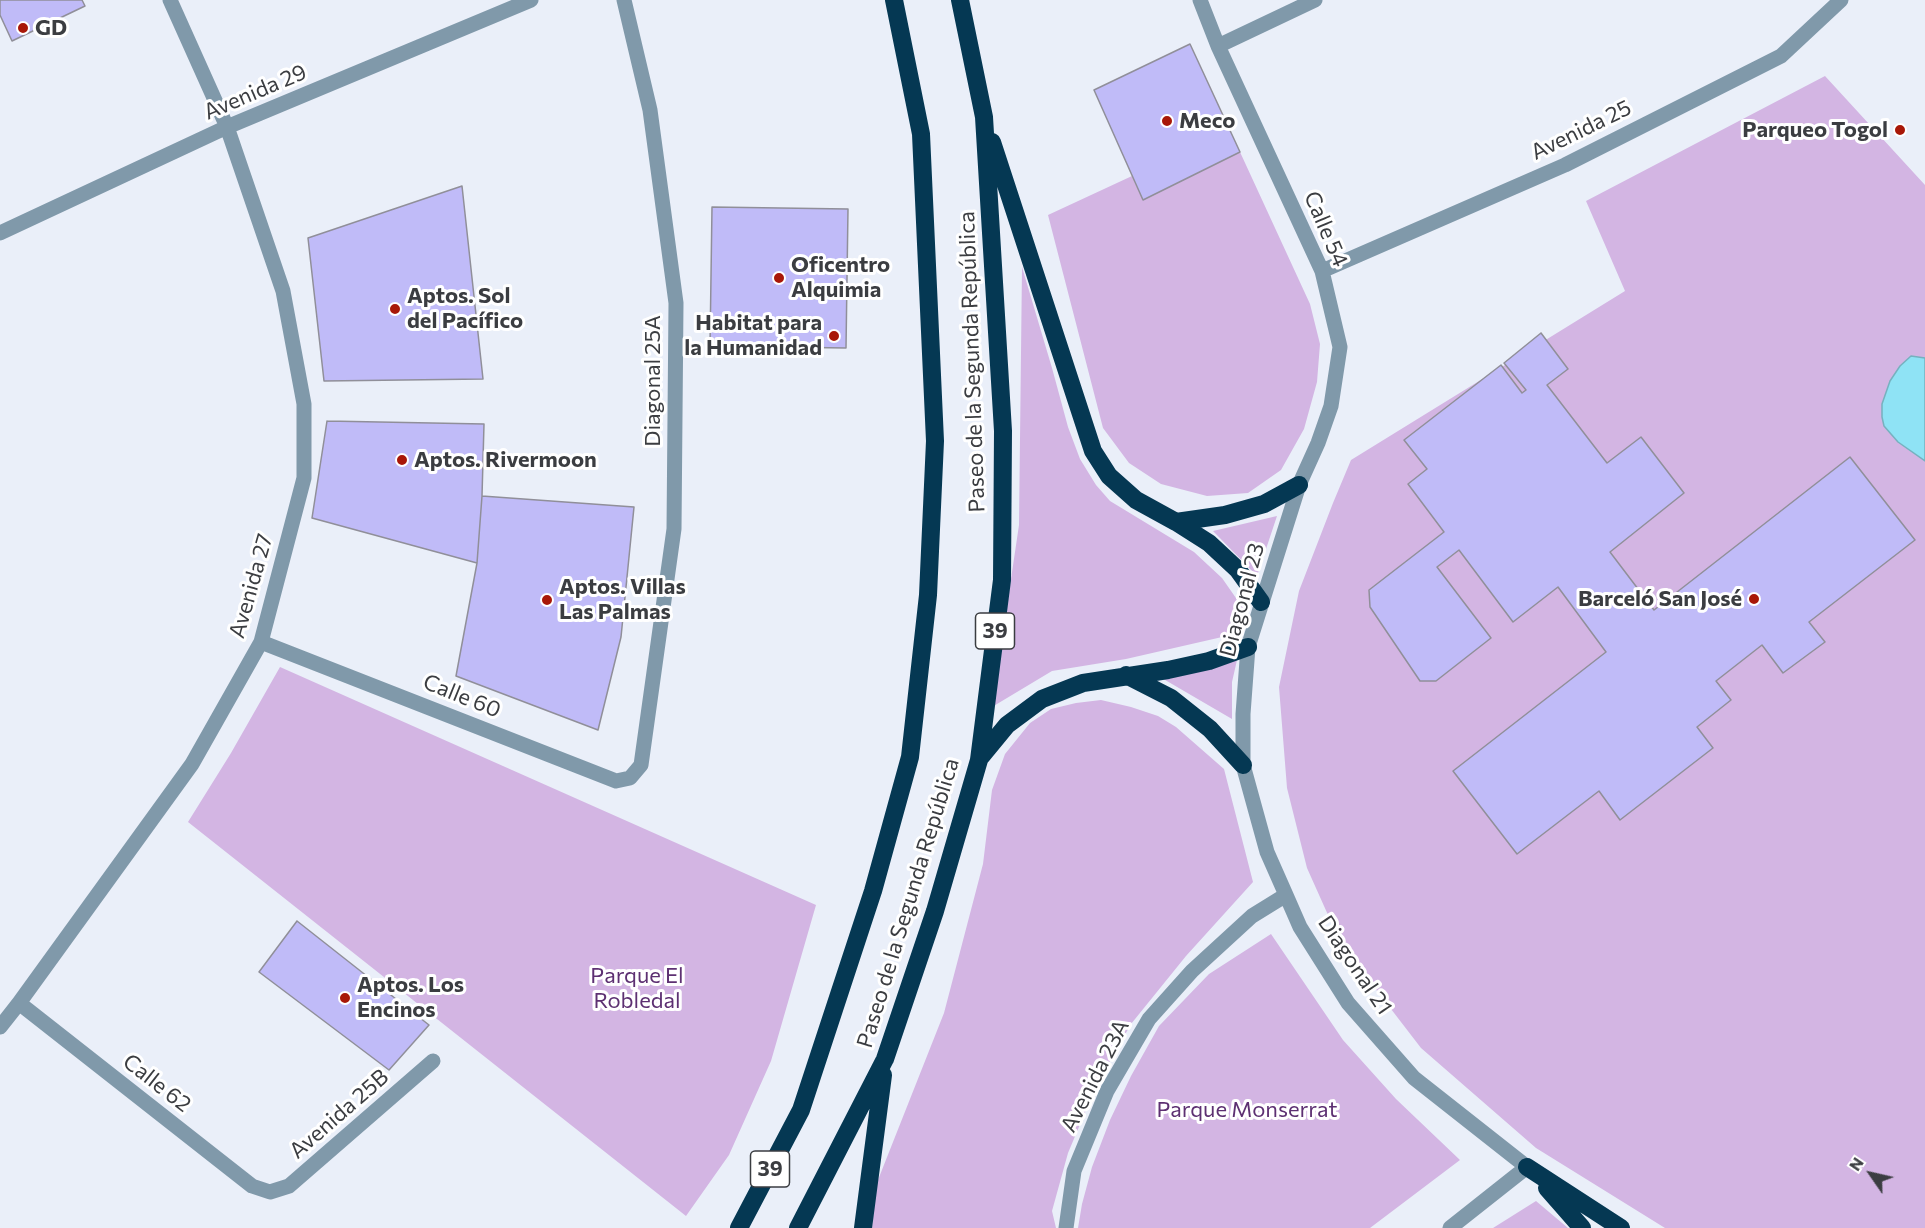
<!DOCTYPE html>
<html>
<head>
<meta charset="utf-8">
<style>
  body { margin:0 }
  #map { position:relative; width:1925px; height:1228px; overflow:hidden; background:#eaeff9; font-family:Commissioner,sans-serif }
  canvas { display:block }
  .north { position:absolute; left:1841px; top:1144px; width:60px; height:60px; -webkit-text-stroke:4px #fff; paint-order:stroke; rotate:304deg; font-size:16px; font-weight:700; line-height:24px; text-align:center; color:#3b3d41 }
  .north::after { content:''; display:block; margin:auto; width:21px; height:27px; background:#3b3d41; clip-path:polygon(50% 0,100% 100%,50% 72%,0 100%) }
</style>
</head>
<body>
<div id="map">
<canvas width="1925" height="1228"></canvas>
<div class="north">N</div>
</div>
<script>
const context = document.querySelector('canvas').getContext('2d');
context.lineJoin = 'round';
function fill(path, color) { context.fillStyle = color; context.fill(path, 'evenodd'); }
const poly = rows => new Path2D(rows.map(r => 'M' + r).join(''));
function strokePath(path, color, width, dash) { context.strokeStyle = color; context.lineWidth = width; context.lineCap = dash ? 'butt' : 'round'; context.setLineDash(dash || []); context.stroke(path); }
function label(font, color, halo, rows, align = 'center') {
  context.font = font + ' Commissioner,sans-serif'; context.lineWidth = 6; context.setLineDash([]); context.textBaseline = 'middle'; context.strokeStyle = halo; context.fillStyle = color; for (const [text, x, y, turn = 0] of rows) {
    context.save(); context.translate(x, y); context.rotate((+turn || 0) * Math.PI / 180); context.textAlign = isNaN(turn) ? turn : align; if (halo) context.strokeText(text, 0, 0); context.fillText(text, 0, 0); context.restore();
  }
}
const green = poly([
  [1825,76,1925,185,1925,1228,1665,1228,1536,1148,1421,1048,1341,944,1307,868,1287,788,1279,687,1299,591,1333,503,1351,460,1625,291,1586,201],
  [1240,152,1310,304,1320,344,1317,382,1304,429,1281,470,1248,493,1207,496,1161,484,1129,463,1103,428,1048,215,1132,176,1143,200],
  [1022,267,1052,368,1068,427,1080,459,1096,485,1110,501,1194,552,1222,578,1245,611,1244,632,1126,659,1052,671,992,707,1019,525],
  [1277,516,1257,576,1213,531],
  [1237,660,1232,682,1232,719,1160,677],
  [280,667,816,905,771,1061,729,1155,686,1216,188,822,231,753],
  [1101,700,1131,707,1158,716,1176,727,1224,769,1253,882,1186,956,1131,1024,1097,1084,1068,1153,1052,1211,1056,1228,872,1228,876,1185,944,1013,983,864,992,790,1005,754,1030,723,1051,709,1076,703],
  [1271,934,1343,1040,1396,1099,1460,1160,1370,1228,1078,1228,1082,1204,1092,1167,1110,1120,1131,1076,1159,1026,1209,974],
  [1536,1201,1568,1228,1493,1228]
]);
const water = poly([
  [1911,356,1925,358,1925,461,1898,442,1884,426,1882,417,1882,404,1890,381,1900,366,1911,356]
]);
const building = poly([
  [0,0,82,0,85,6,12,41,0,15,0,0],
  [1190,44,1240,152,1143,200,1094,90,1190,44],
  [462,186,483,379,324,381,308,238,462,186],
  [712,207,848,209,846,348,710,346,712,207],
  [1541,333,1568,369,1547,385,1607,463,1641,437,1684,493,1610,552,1654,610,1850,457,1915,540,1809,622,1825,642,1783,673,1762,645,1716,681,1731,700,1697,727,1713,748,1620,820,1599,791,1517,854,1453,771,1606,652,1558,587,1513,622,1459,550,1437,567,1491,638,1436,681,1420,681,1370,607,1369,590,1444,532,1408,484,1427,469,1404,440,1501,365,1522,393,1526,390,1504,363,1541,333],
  [327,421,484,424,482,496,477,563,312,518,327,421],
  [482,496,634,507,621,637,598,730,456,676,477,563,482,496],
  [297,921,429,1025,389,1070,259,972,297,921]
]);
const minor = poly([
  [1200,0,1218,46,1322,271,1340,347,1331,406,1318,443,1299,485,1248,647,1243,714,1243,765,1267,852,1286,895,1300,927,1348,1003,1414,1078,1527,1167,1450,1228],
  [1218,46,1315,0],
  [0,233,227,127,531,0],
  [1322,271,1565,165,1781,56,1841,0],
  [261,642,616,781,630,778,641,765,674,529,676,303,650,110,624,0],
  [19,1003,252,1186,270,1192,289,1186,433,1061],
  [0,1027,19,1003,192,764,261,642,304,478,304,404,283,291,227,127,170,0],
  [1066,1228,1074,1171,1107,1091,1149,1019,1192,971,1252,916,1286,895]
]);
const highway = poly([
  [992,142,1093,451,1109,476,1136,500,1176,522,1209,543,1238,570,1261,602],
  [1176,522,1225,515,1264,504,1299,485],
  [1126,675,1171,698,1210,729,1243,765],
  [979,759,1007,725,1042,699,1083,683,1168,670,1209,661,1248,647],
  [1527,1167,1621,1228],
  [1547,1188,1582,1228],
  [739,1228,801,1110,873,891,910,757,928,595,935,441,921,134,894,0],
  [798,1228,885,1059,935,911,979,760,1002,580,1003,431,984,117,960,0],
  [863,1228,883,1075]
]);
const markers = [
  [23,28,6,"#a81708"],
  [1167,121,6,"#a81708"],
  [1900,130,6,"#a81708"],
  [779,278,6,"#a81708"],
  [395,309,6,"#a81708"],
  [834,336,6,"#a81708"],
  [402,460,6,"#a81708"],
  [1754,599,6,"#a81708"],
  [547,600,6,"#a81708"],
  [345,998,6,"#a81708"]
];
const shields = [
  [995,631,39],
  [770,1169,39]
];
const shieldNames = [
  ["39",995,631],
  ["39",770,1169]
];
const poiNames = [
  ["GD",35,28],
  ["Meco",1179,121],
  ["Parqueo Togol",1888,130,"right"],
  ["Oficentro",791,265],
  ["Alquimia",791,290],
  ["Aptos. Sol",407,296],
  ["del Pacífico",407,321],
  ["Habitat para",822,323,"right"],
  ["la Humanidad",822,348,"right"],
  ["Aptos. Rivermoon",414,460],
  ["Aptos. Villas",559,587],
  ["Las Palmas",559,612],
  ["Barceló San José",1742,599,"right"],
  ["Aptos. Los",357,985],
  ["Encinos",357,1010]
];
const streetNames = [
  ["Avenida 29",255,92,-23],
  ["Avenida 25",1581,130,-26],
  ["Calle 54",1326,229,67],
  ["Paseo de la Segunda República",972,362,-92],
  ["Diagonal 25A",653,381,-90],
  ["Avenida 27",251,586,-74],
  ["Diagonal 23",1242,600,-75],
  ["Calle 60",462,696,22],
  ["Paseo de la Segunda República",908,903,-73],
  ["Diagonal 21",1355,965,56],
  ["Avenida 23A",1095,1076,-63],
  ["Calle 62",157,1083,38],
  ["Avenida 25B",339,1114,-41]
];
const parkNames = [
  ["Parque El",637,976],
  ["Robledal",637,1001],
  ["Parque Monserrat",1247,1110]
];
fill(green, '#d3b5e3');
fill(water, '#8fe3f5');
strokePath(water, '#76b1bf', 1.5);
fill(building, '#c0bbf8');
strokePath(building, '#908f99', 1.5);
strokePath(minor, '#8099aa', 15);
strokePath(highway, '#053853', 18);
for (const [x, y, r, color] of markers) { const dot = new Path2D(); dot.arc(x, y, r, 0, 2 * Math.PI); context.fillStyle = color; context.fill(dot); strokePath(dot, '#fff', 2); }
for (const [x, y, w] of shields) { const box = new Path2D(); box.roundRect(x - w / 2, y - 18, w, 36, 4.5); context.fillStyle = '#fff'; context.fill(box); strokePath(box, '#3b3d41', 1.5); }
label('bold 21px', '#3b3d41', null, shieldNames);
label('bold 22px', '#3b3d41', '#fff', poiNames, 'left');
label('22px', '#3b3d41', '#fff', streetNames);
label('22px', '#5d3072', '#fff', parkNames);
</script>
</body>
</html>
